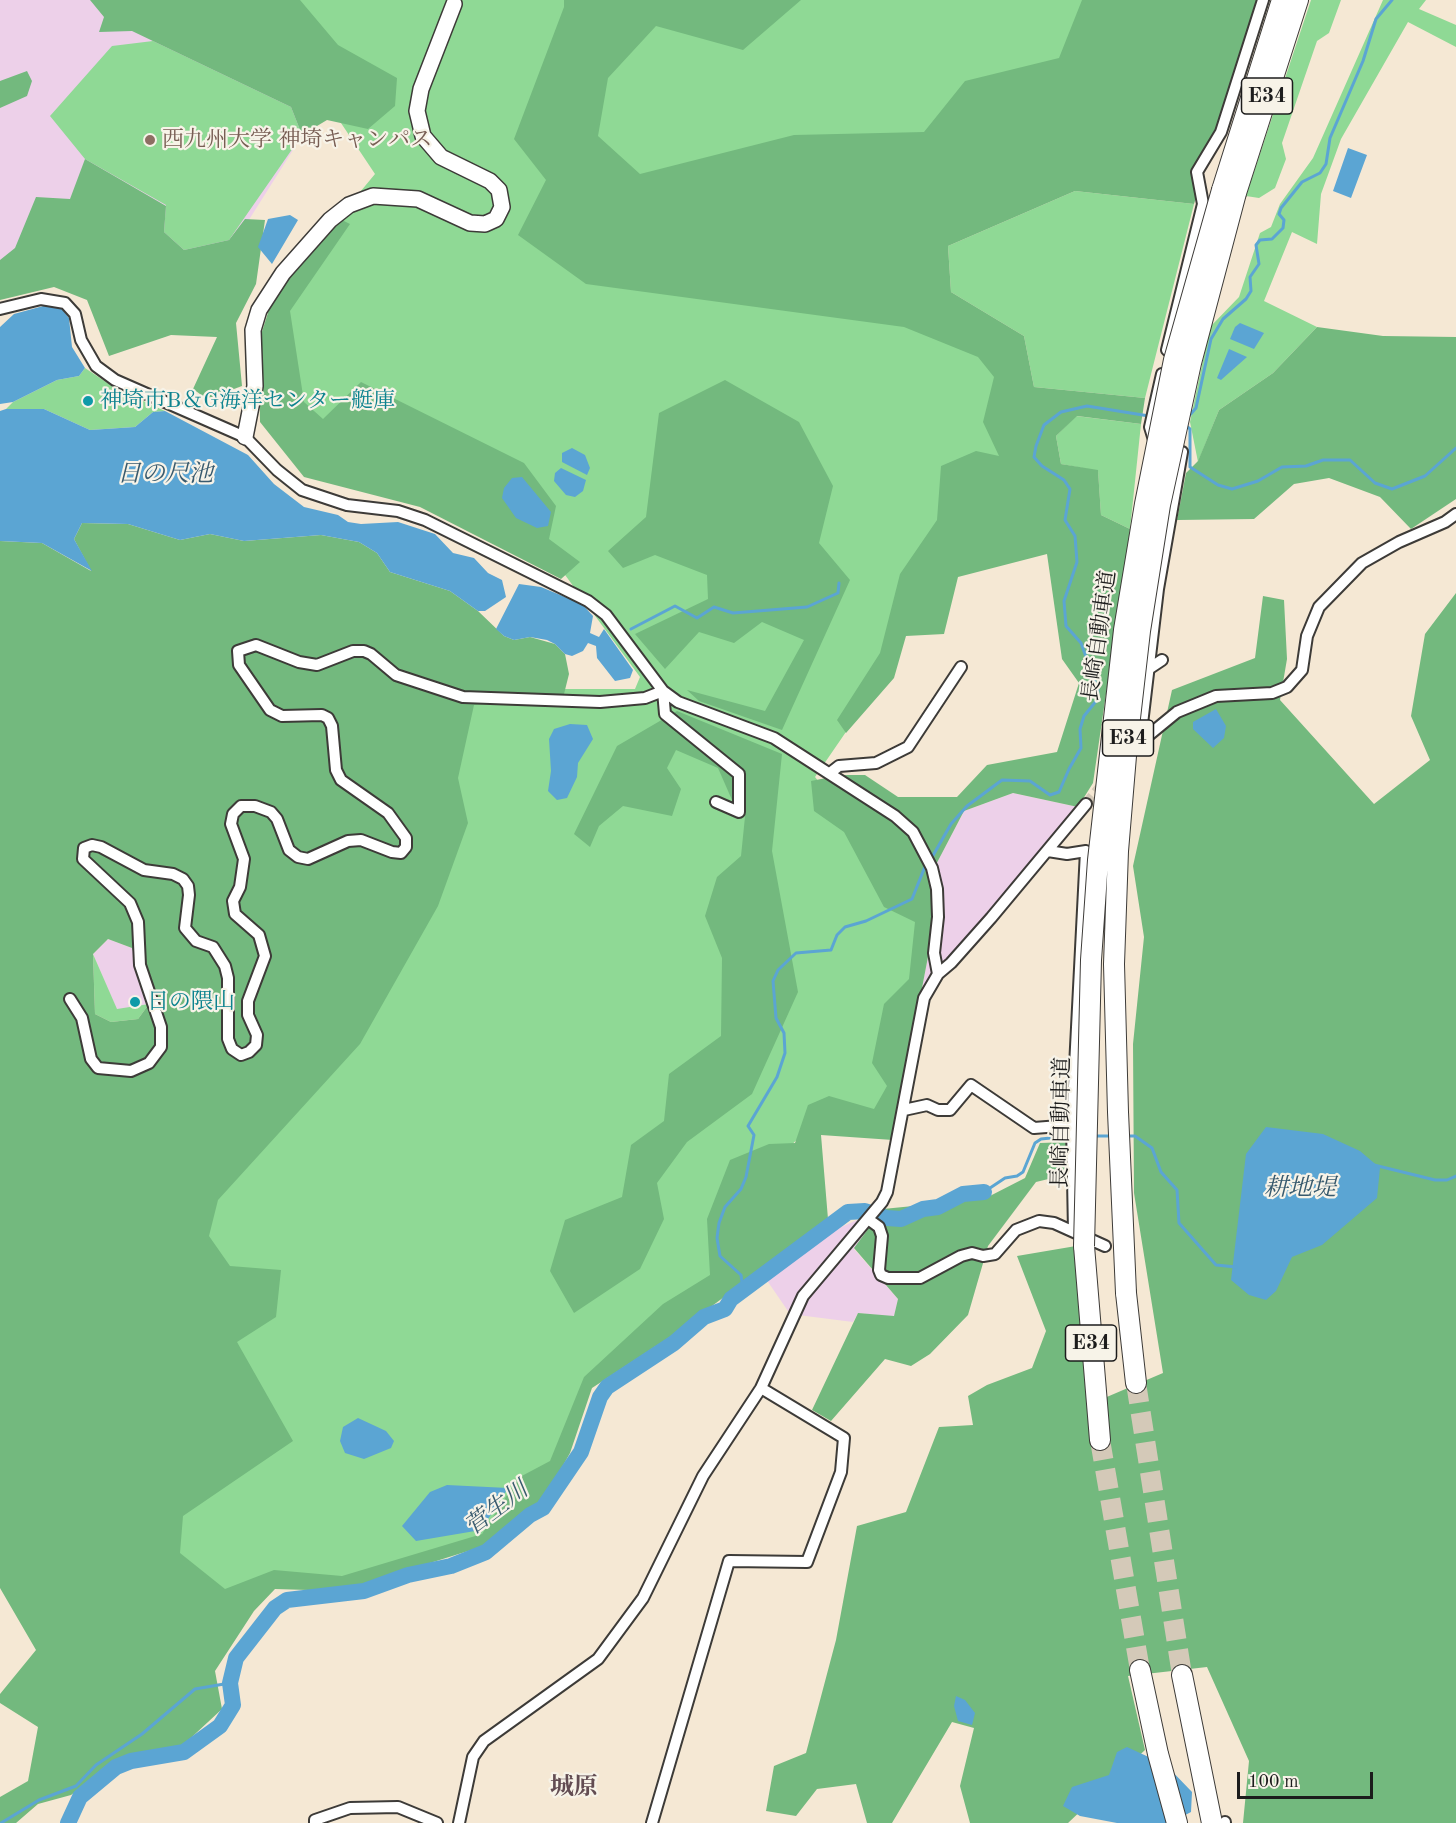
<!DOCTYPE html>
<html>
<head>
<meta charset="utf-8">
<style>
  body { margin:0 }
  #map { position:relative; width:1456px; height:1823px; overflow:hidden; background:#f5e8d4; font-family:"Old Standard TT",serif }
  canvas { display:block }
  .scale { position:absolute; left:1237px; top:1772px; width:136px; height:27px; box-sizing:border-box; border:3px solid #1c1c1c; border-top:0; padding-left:8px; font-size:18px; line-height:21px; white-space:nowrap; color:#1c1c1c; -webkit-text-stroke:4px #f7f3e8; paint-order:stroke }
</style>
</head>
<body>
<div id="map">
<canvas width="1456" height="1823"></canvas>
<div class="scale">100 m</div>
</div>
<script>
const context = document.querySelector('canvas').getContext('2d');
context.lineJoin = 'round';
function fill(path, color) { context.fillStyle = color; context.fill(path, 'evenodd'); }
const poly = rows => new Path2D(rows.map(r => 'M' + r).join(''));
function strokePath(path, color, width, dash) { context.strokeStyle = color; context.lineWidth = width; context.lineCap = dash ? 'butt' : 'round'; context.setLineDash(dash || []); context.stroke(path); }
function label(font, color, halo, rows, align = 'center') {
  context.font = font + ' "Old Standard TT","Noto Serif JP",serif'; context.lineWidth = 4.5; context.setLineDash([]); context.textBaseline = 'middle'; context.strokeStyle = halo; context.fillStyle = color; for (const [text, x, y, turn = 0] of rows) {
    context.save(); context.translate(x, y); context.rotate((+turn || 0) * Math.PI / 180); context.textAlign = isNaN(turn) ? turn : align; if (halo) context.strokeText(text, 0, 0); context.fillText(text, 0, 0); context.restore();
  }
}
const built = poly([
  [0,0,154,0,341,74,228,253,0,279],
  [1013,793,1078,807,921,993,935,920,929,878,964,811],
  [108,939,132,948,149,1004,117,1010,93,954],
  [857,1220,868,1229,854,1249,898,1299,894,1317,858,1313,853,1322,790,1314,766,1279,830,1232]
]);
const green = poly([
  [154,0,1153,0,894,265,1004,354,1007,455,912,591,894,662,815,777,925,911,888,1122,810,1127,713,1221,713,1283,590,1377,556,1464,483,1539,342,1584,278,1578,224,1618,160,1578,232,1350,199,1236,467,702,481,689,635,689,640,677,557,564,320,459,273,297,375,174,339,120],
  [1311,0,1341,0,1329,33,1317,41,1282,143,1286,159,1275,188,1259,198,1246,196],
  [1383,0,1426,0,1419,9,1456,25,1456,47,1408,22,1341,139,1321,194,1317,244,1292,232,1264,301,1317,327,1273,373,1219,410,1198,462,1190,422,1210,327,1239,297,1260,233,1271,227,1280,204,1313,158],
  [153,41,291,107,302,135,229,240,184,250,164,232,166,205,85,159,50,116,112,46],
  [1075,191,1194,204,1145,398,1034,387,1024,336,951,292,948,246],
  [85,368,115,388,165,411,153,412,135,427,90,430,44,409,6,409,13,402,57,380,79,376],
  [1076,416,1141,424,1130,529,1101,515,1098,471,1061,464,1056,436],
  [93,954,117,1009,149,1004,138,1019,111,1022,95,1014]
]);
const forest = poly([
  [90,0,300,0,338,45,397,78,395,106,368,129,327,120,302,135,291,107,132,31,99,32,104,17],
  [564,0,801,0,743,50,656,26,608,78,598,136,640,174,794,135,924,132,965,81,1059,58,1082,0,1260,0,1194,204,1075,191,948,246,951,292,1024,336,1034,387,1145,398,1141,424,1077,416,1056,436,1061,464,1098,470,1101,515,1130,529,1093,783,1078,807,1013,793,964,811,929,878,935,920,893,1140,821,1135,828,1219,676,1333,592,1388,570,1453,546,1496,484,1546,341,1591,275,1589,254,1611,215,1671,222,1709,180,1748,121,1757,71,1795,38,1804,16,1823,0,1823,0,1797,28,1781,38,1727,0,1703,0,1694,36,1650,0,1588,0,541,42,543,91,571,74,539,82,523,128,524,180,540,210,534,244,541,321,535,359,542,377,553,390,572,450,591,478,611,504,636,514,640,530,637,555,644,565,654,569,674,563,698,474,705,458,778,468,823,438,906,360,1044,218,1200,209,1236,230,1266,281,1270,276,1317,237,1342,293,1441,183,1516,180,1553,225,1589,274,1570,342,1576,482,1534,518,1478,550,1461,584,1377,663,1304,710,1275,707,1219,730,1160,769,1144,795,1143,808,1105,829,1096,874,1109,887,1086,872,1063,884,1004,909,979,915,922,884,907,844,832,814,811,811,781,841,775,865,775,898,797,957,797,987,765,1057,752,1079,683,1062,659,1047,554,958,577,944,634,906,636,894,678,846,733,837,720,880,653,900,574,937,520,941,466,976,451,999,456,983,422,994,377,978,357,904,327,586,284,518,235,546,180,514,139,564,7],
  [108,939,132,948,149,1004,138,1019,111,1022,95,1014,93,954],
  [27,71,32,81,27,96,0,108,0,81],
  [85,159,166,206,164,232,184,250,229,240,245,219,265,220,256,284,236,323,242,386,207,399,193,389,217,337,171,335,109,356,87,300,54,287,0,300,0,260,15,248,36,197,70,199],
  [338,218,350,224,290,311,304,402,323,419,361,382,524,463,556,506,549,539,580,562,561,579,420,507,304,477,260,422,259,341,273,297],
  [1317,327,1383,336,1456,337,1456,499,1411,529,1380,497,1329,478,1294,484,1254,519,1177,520,1186,473,1198,461,1219,410,1273,373],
  [725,380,799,422,833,486,819,543,850,580,782,730,699,701,687,690,765,711,804,640,762,622,734,643,699,632,665,669,635,634,708,599,707,575,655,555,623,568,608,551,646,517,659,413],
  [1456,593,1456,1823,1243,1823,1249,1761,1207,1667,1128,1676,1145,1750,1068,1823,970,1823,960,1786,974,1728,952,1722,892,1823,867,1823,856,1784,817,1789,796,1816,766,1811,774,1766,806,1753,836,1640,857,1526,906,1512,939,1427,973,1425,968,1396,987,1385,1032,1368,1046,1331,1017,1256,1076,1246,1088,1405,1163,1373,1134,1193,1133,1044,1144,937,1133,866,1172,690,1255,658,1263,596,1284,600,1287,659,1280,700,1374,804,1430,760,1411,716,1425,634],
  [677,711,782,754,772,851,798,992,752,1094,687,1142,657,1183,664,1219,640,1269,574,1313,550,1271,565,1220,622,1197,631,1145,664,1121,669,1074,721,1036,722,958,705,916,717,877,741,856,746,807,732,800,718,768,676,750,667,768,681,789,672,816,623,806,599,826,590,847,574,834,617,746],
  [1070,1142,1069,1174,1036,1182,988,1246,968,1315,930,1354,911,1366,885,1359,831,1421,812,1410,858,1313,894,1316,898,1299,854,1248,883,1209,984,1199,1025,1178,1040,1143]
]);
const water = poly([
  [1348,148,1367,155,1351,198,1333,191],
  [290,215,298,220,272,264,258,247,268,219],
  [47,305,61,308,69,318,72,347,85,368,79,376,57,380,13,402,0,404,0,327,14,314],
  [1240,323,1264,333,1254,349,1230,339,1235,327],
  [1229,349,1247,357,1221,380,1217,378],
  [6,409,44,409,90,430,135,427,153,412,165,411,248,455,274,484,304,507,338,515,348,522,361,524,398,522,435,534,453,553,474,558,488,573,502,580,506,597,485,611,478,611,450,591,390,572,377,553,359,542,321,535,244,541,210,534,180,540,128,524,82,523,74,539,92,571,42,543,0,541,0,411],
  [572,448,585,455,590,468,587,475,562,462,562,453],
  [561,468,586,480,583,491,575,497,566,495,554,481,555,473],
  [522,477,551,512,548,526,537,528,516,518,502,498,504,488,512,478],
  [519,584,541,587,582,604,593,616,590,633,599,637,604,629,633,670,630,678,615,681,597,658,596,646,588,643,583,651,572,656,565,654,555,644,547,640,530,637,514,640,504,636,496,629],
  [1216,709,1226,726,1224,738,1213,748,1193,729,1193,722],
  [570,724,587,725,593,739,578,763,577,777,567,798,557,800,548,791,551,771,549,739,554,729],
  [1266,1127,1323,1134,1360,1151,1380,1168,1377,1198,1322,1245,1292,1257,1276,1291,1266,1300,1249,1295,1231,1280,1246,1154],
  [358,1418,386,1431,394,1441,391,1448,364,1459,345,1453,340,1441,343,1427],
  [447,1485,508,1488,481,1530,416,1541,402,1526,430,1492],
  [956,1696,965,1700,975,1713,972,1725,958,1721,954,1706],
  [1127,1747,1166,1765,1192,1792,1191,1812,1170,1823,1117,1823,1080,1816,1063,1806,1072,1787,1109,1775,1117,1752]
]);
const stream = poly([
  [1188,417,1196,408,1211,339,1223,319,1246,299,1251,291,1250,277,1259,264,1256,245,1260,240,1272,239,1283,228,1284,220,1279,214,1281,208,1302,182,1320,173,1326,164,1330,138,1363,61,1376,19,1392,0],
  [1184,424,1190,429,1190,467,1218,485,1232,489,1258,481,1282,467,1306,466,1323,460,1350,460,1375,483,1392,489,1425,476,1456,448],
  [631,629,675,606,697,618,714,607,733,613,807,607,838,593,839,583],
  [931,859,951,824,967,806,1002,780,1030,781,1050,795,1059,792,1069,769,1081,748,1080,729,1084,716,1097,700,1098,690,1081,643,1066,626,1064,601,1077,562,1075,536,1065,520,1070,489,1064,480,1042,466,1034,457,1036,446,1044,425,1061,412,1087,406,1149,416],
  [1094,1136,1112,1136],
  [1127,1136,1135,1136,1152,1148,1161,1172,1177,1190,1179,1223,1216,1265,1236,1267],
  [1374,1165,1435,1180,1447,1180,1456,1176],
  [984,1192,1005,1178,1017,1176,1023,1172,1035,1143,1041,1139,1070,1136],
  [743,1290,741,1275,720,1256,717,1238,719,1223,725,1207,741,1189,746,1177,754,1135,748,1126,777,1077,785,1053,784,1033,776,1018,773,981,778,970,796,953,831,950,837,935,845,927,866,921,912,899,926,864],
  [1,1823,39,1800,76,1786,96,1765,142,1734,195,1689,230,1683]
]);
const river = poly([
  [68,1823,80,1797,116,1767,131,1761,184,1752,220,1726,233,1705,230,1683,236,1658,275,1608,287,1600,364,1591,408,1575,451,1566,486,1552,530,1515,543,1508,581,1452,600,1397,607,1387,674,1343,704,1317,725,1309,731,1299,848,1212,865,1211,887,1218,901,1219,923,1209,938,1207,963,1194,984,1192]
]);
const streetTunnel = poly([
  [1086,804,1105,781]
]);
const highwayTunnel = poly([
  [1136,1383,1182,1675],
  [1100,1440,1140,1670]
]);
const street = poly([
  [0,309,41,299,65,303,75,314,81,340,96,366,115,380,245,437,277,470,302,490,347,505,398,511,425,520,588,601,606,615,663,691,678,702,774,738,895,816,913,832,932,868,937,889,938,917,934,953,938,974],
  [1167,350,1203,204,1197,172,1221,132,1263,0],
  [1154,440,1150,427,1162,374],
  [1147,670,1162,660],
  [663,691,665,714,739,774,739,812,716,802],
  [1140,741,1158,589,1182,452,1168,446],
  [1138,744,1177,712,1216,696,1272,693,1287,687,1302,670,1307,636,1319,607,1362,563,1399,542,1445,522,1456,514],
  [830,773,839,766,876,763,908,747,961,667],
  [70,999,82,1018,91,1059,98,1068,131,1071,149,1063,161,1047,161,1027,140,965,138,922,130,903,83,859,84,848,92,845,101,847,144,870,173,874,183,879,188,886,189,895,185,928,196,941,213,947,225,966,228,978,228,1039,232,1049,241,1055,249,1052,256,1045,257,1035,248,1015,248,1001,265,956,259,935,235,914,233,901,240,887,244,859,231,824,233,814,241,806,255,806,271,812,277,819,289,850,298,857,308,859,348,841,361,840,392,852,401,853,406,847,406,838,388,813,341,780,336,770,332,726,328,718,322,715,282,716,270,710,239,665,238,651,256,645,299,662,317,665,353,651,364,651,371,654,396,675,463,697,600,702,645,698,663,691],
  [904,1110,927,1105,938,1110,950,1110,971,1085,1034,1128,1072,1125,1086,851,1067,854,1048,851],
  [1072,1125,1074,1232],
  [868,1219,879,1227,882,1236,879,1270,881,1275,888,1278,920,1278,961,1256,972,1253,983,1256,995,1254,1016,1230,1039,1221,1054,1223,1105,1246],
  [315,1823,315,1820,350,1808,398,1807,437,1823],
  [459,1823,473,1757,484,1741,598,1659,643,1598,703,1476,761,1388,803,1296,882,1202,887,1192,924,998,938,974,951,963,991,918,1086,804],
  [652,1823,729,1561,807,1562,841,1472,844,1438,761,1388],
  [1224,1823,1225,1822]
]);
const secondary = poly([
  [245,437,255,386,253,330,259,310,283,273,330,220,349,205,373,196,418,199,470,223,485,224,496,219,502,207,499,190,490,181,441,157,423,136,417,111,421,89,454,4]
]);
const highway = poly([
  [1222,190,1282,0],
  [1236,193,1298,0],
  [1084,1246,1100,1440],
  [1126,1293,1136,1383],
  [1140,1670,1158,1754,1177,1823],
  [1182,1675,1212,1823]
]);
const highwayBridge = poly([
  [1084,1246,1091,960,1098,860,1124,630,1145,504,1174,360,1222,190],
  [1126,1293,1118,1112,1114,964,1118,851,1127,744,1140,631,1160,505,1191,363,1236,193]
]);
const markers = [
  [150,140,6,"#8d6e63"],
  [88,401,6,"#0f9aa8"],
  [135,1002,6,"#0f9aa8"]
];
const shields = [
  [1267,96,51],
  [1128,738,51],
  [1091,1343,51]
];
const shieldNames = [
  ["E34",1267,96],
  ["E34",1128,738],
  ["E34",1091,1343]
];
const educationNames = [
  ["西九州大学 神埼キャンパス",162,140]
];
const cultureNames = [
  ["神埼市B＆G海洋センター艇庫",100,401],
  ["日の隈山",147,1002]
];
const streetNames = [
  ["長崎自動車道",1100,636,-82],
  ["長崎自動車道",1062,1123,-89]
];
const waterNames = [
  ["日の尺池",165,475],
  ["耕地堤",1300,1189],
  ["菅生川",497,1509,-37]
];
const neighbourhoodNames = [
  ["城原",574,1788]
];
fill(built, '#edd0e9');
fill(green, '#8fd995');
fill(forest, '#73b97e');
fill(water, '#5ba5d3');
strokePath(stream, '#5ba5d3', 3);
strokePath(river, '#5ba5d3', 16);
strokePath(streetTunnel, '#d4c9b8', 10, [10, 5]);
strokePath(highwayTunnel, '#d4c9b8', 20, [20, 10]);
strokePath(street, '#3d3b38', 14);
strokePath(secondary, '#3d3b38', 18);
strokePath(highway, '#3d3b38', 22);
strokePath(street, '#fff', 10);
strokePath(secondary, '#fff', 15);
strokePath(highway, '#fff', 20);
strokePath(highwayBridge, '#3d3b38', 22, []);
strokePath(highwayBridge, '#fff', 20);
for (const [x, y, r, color] of markers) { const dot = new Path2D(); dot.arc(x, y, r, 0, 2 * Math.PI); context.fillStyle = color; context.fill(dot); strokePath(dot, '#f7f3e8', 2); }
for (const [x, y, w] of shields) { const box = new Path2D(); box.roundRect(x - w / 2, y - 18, w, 36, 4.5); context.fillStyle = '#f7f3e8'; context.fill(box); strokePath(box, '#1c1c1c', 1.5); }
label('bold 21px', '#1c1c1c', null, shieldNames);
label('22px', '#785e54', '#f7f3e8', educationNames, 'left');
label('22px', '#0d838f', '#f7f3e8', cultureNames, 'left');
label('22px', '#1c1c1c', '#f7f3e8', streetNames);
label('italic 24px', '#385a6e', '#f7f3e8', waterNames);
label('bold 24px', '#624c52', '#f7f3e8', neighbourhoodNames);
</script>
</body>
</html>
